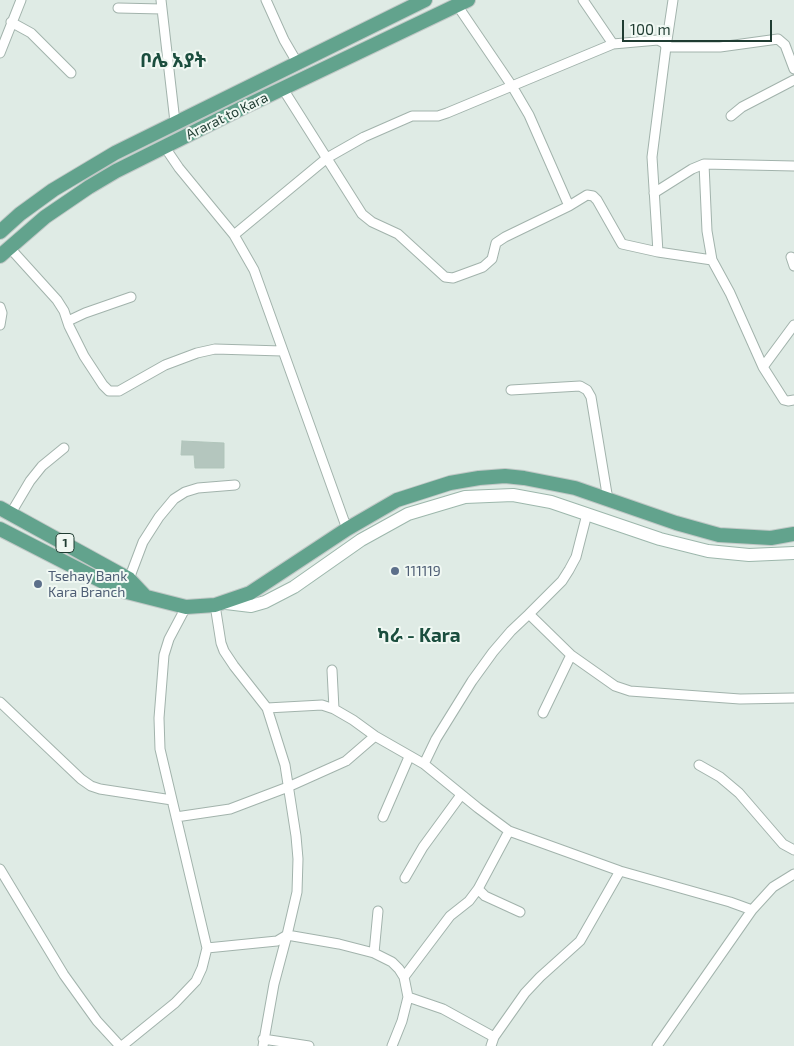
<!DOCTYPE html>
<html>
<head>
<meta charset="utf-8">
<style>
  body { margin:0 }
  #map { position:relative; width:794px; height:1046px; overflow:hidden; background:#dfebe5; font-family:"Exo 2",sans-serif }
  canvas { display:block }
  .scale { position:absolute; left:622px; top:20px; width:150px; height:22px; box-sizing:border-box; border:2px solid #1f3c32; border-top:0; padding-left:6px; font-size:15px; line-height:18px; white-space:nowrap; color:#1f3c32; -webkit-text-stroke:4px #f0f8f3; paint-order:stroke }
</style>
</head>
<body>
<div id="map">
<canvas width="794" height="1046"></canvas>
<div class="scale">100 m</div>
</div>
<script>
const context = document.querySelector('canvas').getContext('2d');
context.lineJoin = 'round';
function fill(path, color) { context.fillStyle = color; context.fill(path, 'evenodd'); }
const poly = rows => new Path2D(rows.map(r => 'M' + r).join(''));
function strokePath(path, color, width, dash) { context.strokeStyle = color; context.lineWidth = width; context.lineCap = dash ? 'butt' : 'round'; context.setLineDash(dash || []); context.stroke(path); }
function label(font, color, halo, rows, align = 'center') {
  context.font = font + ' "Exo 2","Noto Sans Ethiopic",sans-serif'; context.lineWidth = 4; context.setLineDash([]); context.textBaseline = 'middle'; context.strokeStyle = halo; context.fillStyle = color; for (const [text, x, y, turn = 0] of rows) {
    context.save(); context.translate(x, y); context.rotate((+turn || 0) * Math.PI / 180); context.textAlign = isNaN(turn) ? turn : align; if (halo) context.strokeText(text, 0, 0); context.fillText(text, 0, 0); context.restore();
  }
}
const building = poly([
  [182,441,224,443,224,468,195,468,194,455,181,455,182,441]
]);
const street = poly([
  [161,0,175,122],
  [266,0,284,40,298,64],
  [583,0,613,44,658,40,664,43,666,47,652,157,658,252],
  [673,0,666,47,720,47,778,39,785,45,794,69],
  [457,5,512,86,613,44],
  [118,8,162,9],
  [11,22,31,33,71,73],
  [0,53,21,0],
  [283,89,362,214,372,222,398,234,445,277,453,278,483,267,492,259,496,243,505,237,569,206,587,195,593,196,597,200,622,244,658,252,712,260,730,293,763,367],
  [731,116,742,107,794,80],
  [164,146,179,168,234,235,254,270,347,529],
  [704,164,707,231,712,260],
  [654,193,692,169,704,164,794,166],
  [234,235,327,158,364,137,412,116,438,116,447,113,512,86,529,115,569,206],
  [9,247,57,300,64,311,69,326,84,356,103,385,109,391,119,391,165,365,197,353,215,349,282,351],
  [791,257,794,266],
  [0,307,2,313,0,325],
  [68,321,85,313,131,297],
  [794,325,763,367,784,400,788,401,794,400],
  [511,390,580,386,587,390,591,397,608,500],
  [11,513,30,481,42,466,64,448],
  [587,514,576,557,569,570,562,581,529,614,571,655,615,686,630,691,740,699,794,698],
  [129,579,143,542,159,517,174,499,185,492,198,488,235,485],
  [215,605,221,643,224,651,234,666,267,708,322,705,334,709,353,720,375,736,424,764,478,808,509,831,620,871,730,902,752,910],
  [186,607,169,639,164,655,159,718,160,749,207,948,277,941,287,935],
  [332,670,334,709],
  [0,702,81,779,91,786,100,789,172,800],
  [267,708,285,765,296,836,298,859,297,892,287,935,339,944,374,953,392,962,399,969,404,977,408,997,402,1021,392,1046],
  [543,713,571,655],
  [424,764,436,739,472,681,493,652,511,631,529,614],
  [699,765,720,777,739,793,783,844,794,850],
  [176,817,230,809,288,787,346,761,375,736],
  [383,817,409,757],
  [0,869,64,975,97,1021,120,1046],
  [405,878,423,847,461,795],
  [478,889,485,896,520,912],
  [374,953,378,911],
  [404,977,450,916,469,901,478,889,509,831],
  [408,997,443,1009,494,1037],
  [263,1039,309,1046],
  [122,1046,175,1003,196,981,202,968,207,948],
  [263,1046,274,984,287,935],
  [491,1046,494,1037,525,993,540,977,580,941,620,871],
  [657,1046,752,910,773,887,794,874]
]);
const secondary = poly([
  [226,603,251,606,265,602,294,587,361,540,408,514,465,497,513,495,551,502,660,539,708,551,749,555,794,553]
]);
const primary = poly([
  [0,232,20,214,53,190,115,153,425,0],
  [0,256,45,217,89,187,116,171,242,108,468,0],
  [0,508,129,579,145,596],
  [0,529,119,590,186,607,215,605,250,593,347,529,397,500,450,483,479,478,505,476,524,478,575,488,676,523,719,535,771,538,794,534]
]);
const markers = [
  [395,571,5,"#5c6f8a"],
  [38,584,5,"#5c6f8a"]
];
const shields = [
  [65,543,18]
];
const shieldNames = [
  ["1",65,543]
];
const streetNames = [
  ["Ararat to Kara",227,116,-26]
];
const serviceNames = [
  ["111119",405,571],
  ["Tsehay Bank",48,576],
  ["Kara Branch",48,592]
];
const districtNames = [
  ["ቦሌ አያት",173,61],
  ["ካራ - Kara",419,636]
];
fill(building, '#b4c6be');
strokePath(building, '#b1c5bb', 1);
strokePath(street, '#a2b3ac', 11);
strokePath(secondary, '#9db7ac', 14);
strokePath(primary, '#c0c8c6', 16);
strokePath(street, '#fff', 9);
strokePath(secondary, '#fff', 12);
strokePath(primary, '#62a38d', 14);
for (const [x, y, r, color] of markers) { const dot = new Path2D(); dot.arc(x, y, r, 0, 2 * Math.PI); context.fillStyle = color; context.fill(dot); strokePath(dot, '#f0f8f3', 2); }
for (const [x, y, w] of shields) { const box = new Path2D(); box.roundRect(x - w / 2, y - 9.5, w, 19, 4); context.fillStyle = '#f0f8f3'; context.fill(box); strokePath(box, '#1f3c32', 1); }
label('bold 12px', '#1f3c32', null, shieldNames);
label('14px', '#1f3c32', '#f0f8f3', streetNames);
label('14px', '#4e5e75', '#f0f8f3', serviceNames, 'left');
label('bold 19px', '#1b4e3e', '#f0f8f3', districtNames);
</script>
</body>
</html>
